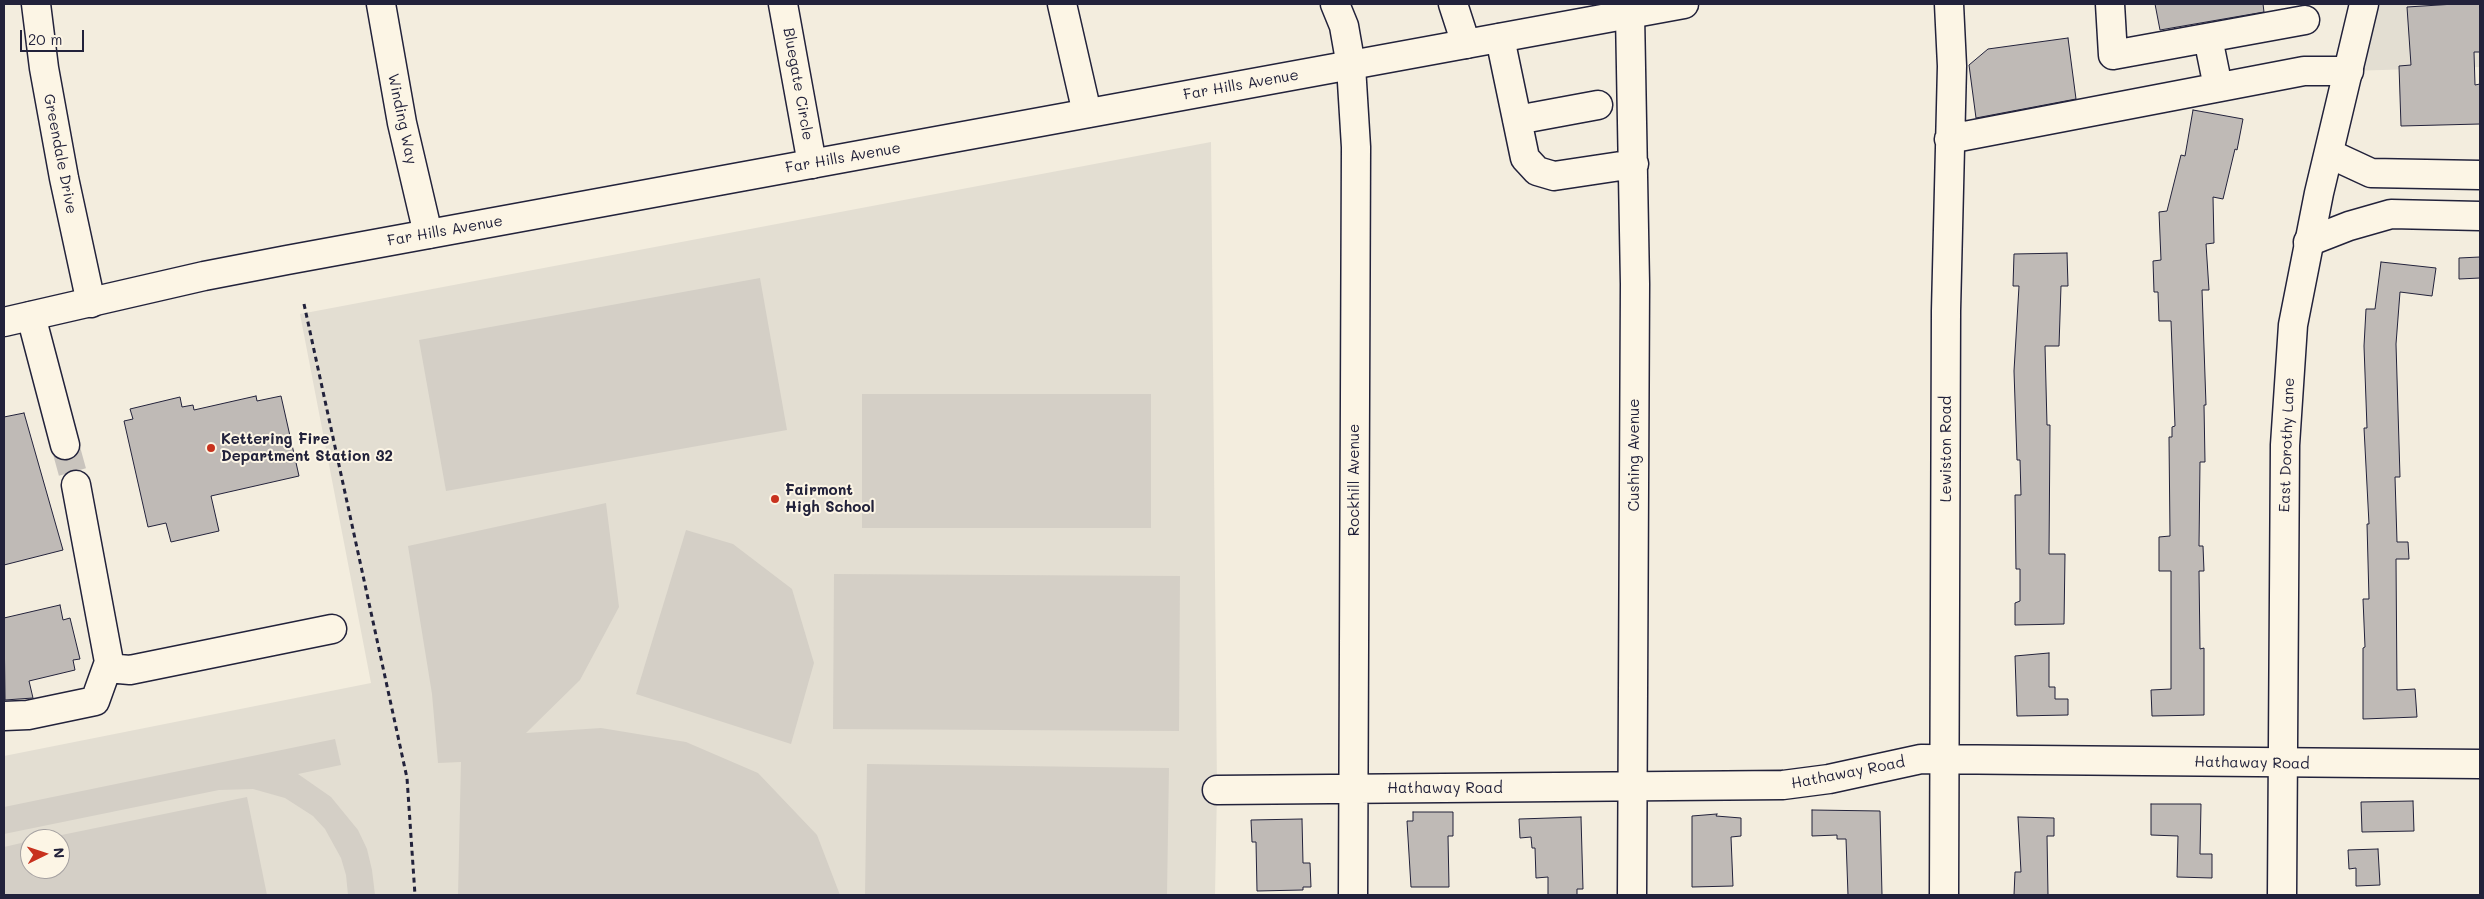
<!DOCTYPE html>
<html>
<head>
<meta charset="utf-8">
<style>
  body { margin:0 }
  #map { position:relative; width:2484px; height:899px; overflow:hidden; background:#f3edde; font-family:Mali,sans-serif }
  canvas { display:block }
  .frame { position:absolute; inset:0; border:5px solid #22223b; pointer-events:none }
  .north { position:absolute; left:20px; top:829px; width:50px; height:50px; box-sizing:border-box; background:#fcf5e5; border:1px solid #a5a1a1; border-radius:50%; rotate:86deg; font-size:14px; font-weight:700; line-height:20px; text-align:center; color:#22223b }
  .north::after { content:''; display:block; margin:auto; width:18px; height:22px; background:#c8321e; clip-path:polygon(50% 0,100% 100%,50% 72%,0 100%) }
  .scale { position:absolute; left:20px; top:30px; width:64px; height:22px; box-sizing:border-box; border:2px solid #22223b; border-top:0; padding-left:6px; font-size:15px; line-height:18px; white-space:nowrap; color:#22223b; -webkit-text-stroke:4px #fcf5e5; paint-order:stroke }
</style>
</head>
<body>
<div id="map">
<canvas width="2484" height="899"></canvas>
<div class="frame"></div>
<div class="north">N</div>
<div class="scale">20 m</div>
</div>
<script>
const context = document.querySelector('canvas').getContext('2d');
context.lineJoin = 'round';
function fill(path, color) { context.fillStyle = color; context.fill(path, 'evenodd'); }
const poly = rows => new Path2D(rows.map(r => 'M' + r).join(''));
function strokePath(path, color, width, dash) { context.strokeStyle = color; context.lineWidth = width; context.lineCap = dash ? 'butt' : 'round'; context.setLineDash(dash || []); context.stroke(path); }
function label(font, color, halo, rows, align = 'center') {
  context.font = font + ' Mali,sans-serif'; context.lineWidth = 4; context.setLineDash([]); context.textBaseline = 'middle'; context.strokeStyle = halo; context.fillStyle = color; for (const [text, x, y, turn = 0] of rows) {
    context.save(); context.translate(x, y); context.rotate((+turn || 0) * Math.PI / 180); context.textAlign = isNaN(turn) ? turn : align; if (halo) context.strokeText(text, 0, 0); context.fillText(text, 0, 0); context.restore();
  }
}
const built = poly([
  [2364,4,2480,4,2480,67,2349,71],
  [1211,142,1217,790,1215,895,4,895,4,756,371,683,300,314],
  [30,839,60,839,60,869,30,869]
]);
const green = poly([
  [760,278,787,430,446,491,419,340],
  [862,394,1151,394,1151,528,862,528],
  [606,503,619,607,580,680,526,733,601,728,686,742,758,773,817,835,840,895,458,895,461,762,438,763,432,694,408,546],
  [686,530,733,544,792,589,814,663,791,744,636,694],
  [834,574,1180,576,1179,731,833,729],
  [335,739,341,765,298,774,331,797,358,830,367,849,372,870,375,895,348,895,346,875,341,858,325,829,313,816,285,798,253,789,219,790,4,834,4,807],
  [867,764,1169,768,1167,895,865,895],
  [247,797,267,895,4,895,4,847,30,841,30,869,60,869,60,839,42,839]
]);
const building = poly([
  [2155,4,2263,4,2264,12,2160,30,2155,4],
  [2455,4,2480,4,2480,52,2474,52,2475,85,2480,84,2480,124,2401,126,2399,66,2411,65,2407,7,2455,4],
  [2068,38,2076,99,1976,118,1969,65,1988,49,2068,38],
  [2193,110,2243,119,2237,150,2235,149,2223,199,2213,197,2214,243,2206,244,2209,290,2202,290,2206,405,2204,405,2205,462,2200,462,2199,546,2203,546,2204,571,2199,571,2200,649,2204,648,2204,715,2152,716,2151,690,2171,689,2171,571,2159,571,2159,537,2170,536,2169,437,2172,437,2172,427,2175,426,2171,321,2159,321,2158,292,2154,292,2153,261,2161,260,2159,212,2167,211,2181,155,2185,156,2193,110],
  [2067,253,2068,286,2061,286,2059,346,2045,346,2047,425,2050,425,2049,554,2065,554,2064,624,2015,625,2015,603,2020,601,2020,569,2016,569,2015,495,2021,495,2020,460,2017,460,2014,371,2019,286,2013,286,2014,254,2067,253],
  [2480,257,2480,278,2459,279,2459,258,2480,257],
  [2381,262,2436,268,2432,296,2400,292,2396,344,2400,477,2395,477,2397,542,2408,542,2409,559,2396,559,2397,690,2415,689,2417,717,2363,719,2363,648,2365,647,2363,599,2369,599,2367,524,2369,524,2364,428,2367,428,2364,346,2366,309,2375,309,2381,262],
  [256,396,257,401,281,396,299,476,211,496,219,531,171,542,166,523,148,527,124,421,133,419,130,409,180,397,182,407,193,405,194,410,256,396],
  [24,413,63,550,4,565,4,417,24,413],
  [60,605,63,620,70,618,80,659,73,660,75,670,29,681,33,698,5,700,4,618,60,605],
  [2049,653,2049,687,2055,687,2055,699,2068,699,2068,715,2017,716,2015,656,2049,653],
  [2413,801,2414,831,2362,832,2361,802,2413,801],
  [2151,804,2201,804,2200,854,2212,854,2212,878,2177,877,2178,836,2151,835,2151,804],
  [1812,810,1880,811,1882,895,1848,895,1846,839,1837,839,1837,835,1812,836,1812,810],
  [1413,812,1453,812,1453,836,1448,836,1449,887,1411,887,1407,821,1413,821,1413,812],
  [1717,814,1716,816,1741,818,1741,836,1731,837,1733,886,1692,887,1692,816,1717,814],
  [1581,817,1583,889,1577,889,1577,895,1548,895,1548,877,1536,878,1535,848,1532,848,1531,837,1520,838,1519,819,1581,817],
  [2018,817,2054,818,2054,836,2047,836,2048,895,2014,895,2015,872,2021,872,2018,817],
  [1302,819,1303,863,1310,863,1311,887,1303,887,1303,890,1257,891,1256,842,1252,842,1251,820,1302,819],
  [2378,849,2380,885,2356,886,2356,868,2349,869,2348,850,2378,849]
]);
const minorTunnel = poly([
  [65,445,76,485]
]);
const path = poly([
  [304,304,407,778,415,895]
]);
const minor = poly([
  [36,4,44,68,64,178,91,303],
  [381,4,402,123,428,234],
  [783,4,812,164],
  [1062,4,1087,113],
  [1335,4,1344,26,1351,66,1356,147,1353,895],
  [1453,4,1466,44],
  [2110,4,2113,55,2305,20],
  [1630,14,1635,284,1632,895],
  [1500,38,1525,158,1537,171,1554,176,1634,164],
  [2208,38,2218,87],
  [1517,120,1598,105],
  [1949,139,2304,71,2349,71],
  [2330,154,2371,173,2480,175],
  [2308,242,2349,226,2391,214,2480,216],
  [31,316,65,445],
  [107,668,130,670,332,629],
  [4,716,28,715,95,701,109,662,76,485],
  [1217,790,1783,785,1829,779,1921,759,2480,764],
  [1944,895,1946,311,1952,66,1949,4]
]);
const major = poly([
  [4,322,204,276,287,260,1684,4],
  [2282,895,2285,445,2293,325,2319,193,2364,4]
]);
const markers = [
  [211,448,5,"#c8321e"],
  [775,499,5,"#c8321e"]
];
const streetNames = [
  ["Bluegate Circle",798,84,80],
  ["Far Hills Avenue",1241,85,-10],
  ["Winding Way",402,119,78],
  ["Greendale Drive",60,154,79],
  ["Far Hills Avenue",843,158,-10],
  ["Far Hills Avenue",445,231,-10],
  ["East Dorothy Lane",2287,445,-88],
  ["Lewiston Road",1946,449,-90],
  ["Cushing Avenue",1634,455,-90],
  ["Rockhill Avenue",1354,480,-90],
  ["Hathaway Road",2252,763,1],
  ["Hathaway Road",1848,773,-11],
  ["Hathaway Road",1445,788]
];
const poiNames = [
  ["Kettering Fire",221,439],
  ["Department Station 32",221,456],
  ["Fairmont",785,490],
  ["High School",785,507]
];
fill(built, '#e3ded2');
fill(green, '#d4cfc6');
fill(building, '#bfbab6');
strokePath(building, '#22223b', 1);
strokePath(minorTunnel, '#c9c4bd', 28, [28, 14]);
strokePath(minor, '#22223b', 31);
strokePath(major, '#22223b', 31);
strokePath(path, '#22223b', 3, [5, 4]);
strokePath(minor, '#fcf5e5', 28);
strokePath(major, '#fcf5e5', 28);
for (const [x, y, r, color] of markers) { const dot = new Path2D(); dot.arc(x, y, r, 0, 2 * Math.PI); context.fillStyle = color; context.fill(dot); strokePath(dot, '#fcf5e5', 2); }
label('15px', '#22223b', '#fcf5e5', streetNames);
label('bold 15px', '#22223b', '#fcf5e5', poiNames, 'left');
</script>
</body>
</html>
